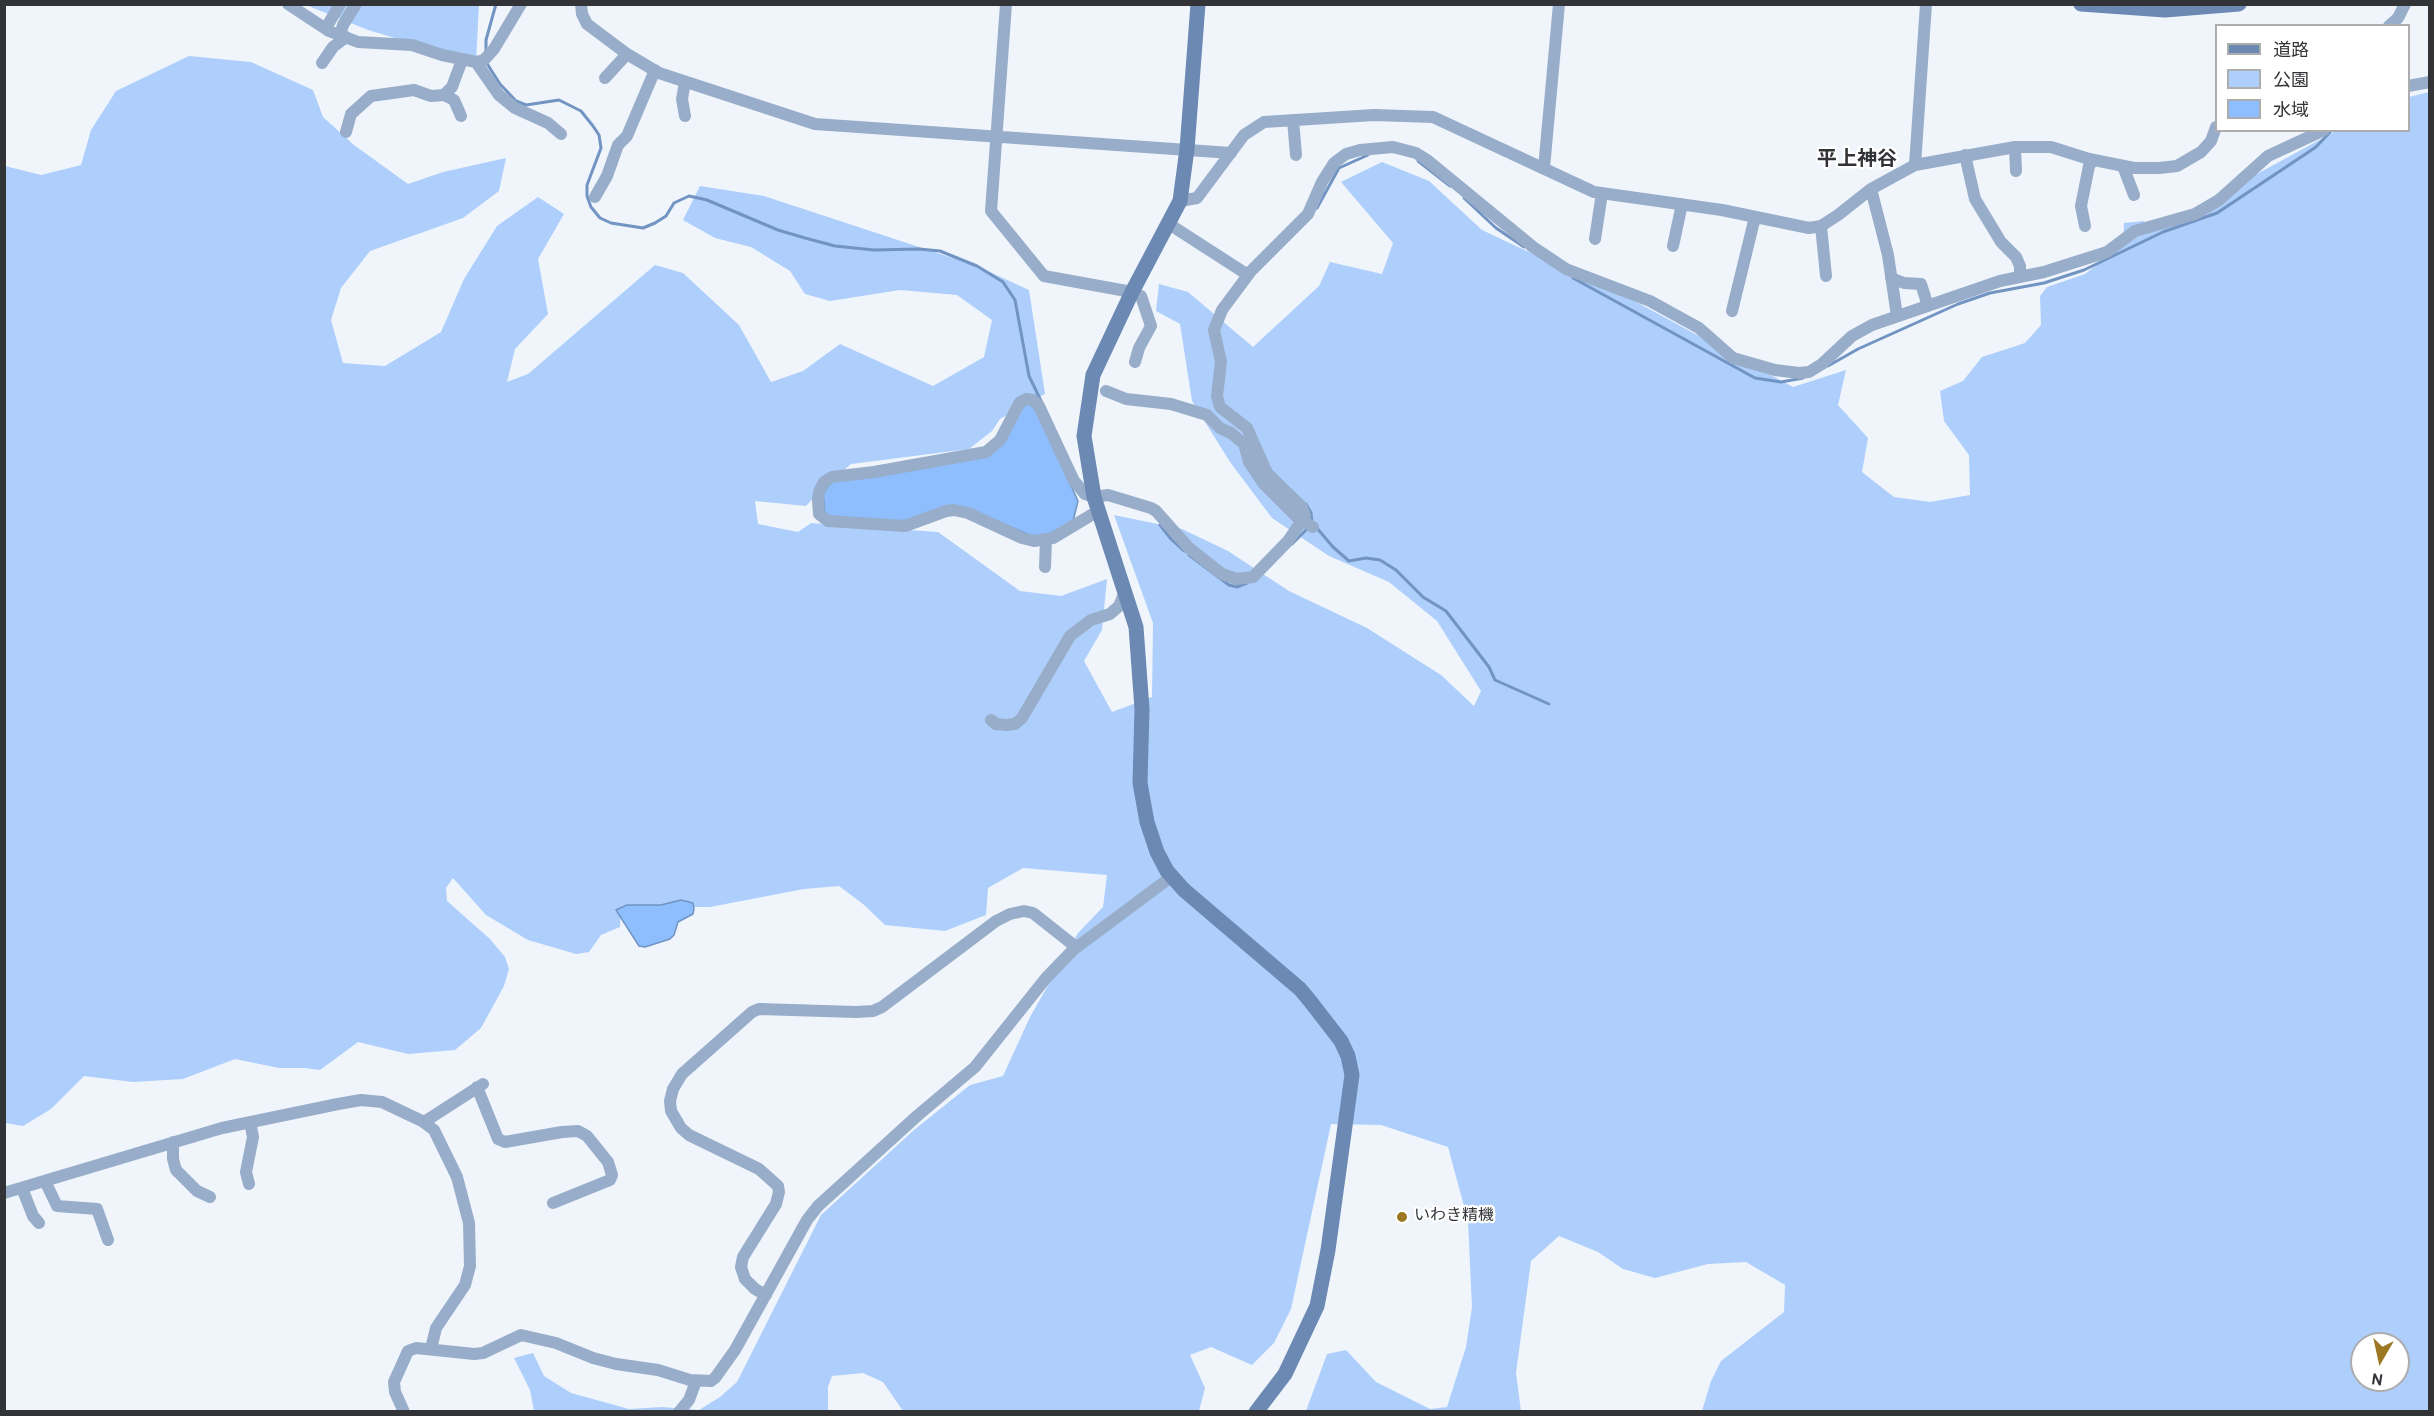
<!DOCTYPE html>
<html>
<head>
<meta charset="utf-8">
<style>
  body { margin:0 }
  #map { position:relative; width:2434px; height:1416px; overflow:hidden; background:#f0f5fc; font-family:Overpass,"Noto Sans JP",sans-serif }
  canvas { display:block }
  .frame { position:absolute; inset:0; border:6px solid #323336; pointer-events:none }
  .legend { position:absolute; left:2215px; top:24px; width:195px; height:108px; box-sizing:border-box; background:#fff; border:2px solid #adadaf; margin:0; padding:8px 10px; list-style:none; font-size:18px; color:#323336 }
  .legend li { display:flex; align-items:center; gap:12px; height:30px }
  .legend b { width:30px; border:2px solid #adadaf }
  .north { position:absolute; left:2350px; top:1332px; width:60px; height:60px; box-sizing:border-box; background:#fff; border:2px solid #adadaf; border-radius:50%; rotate:189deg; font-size:16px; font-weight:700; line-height:24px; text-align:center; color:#323336 }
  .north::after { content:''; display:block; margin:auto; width:21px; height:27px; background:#9c7823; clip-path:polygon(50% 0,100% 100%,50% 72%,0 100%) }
</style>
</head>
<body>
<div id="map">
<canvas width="2434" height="1416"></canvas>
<div class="frame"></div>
<ul class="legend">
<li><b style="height:8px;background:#6b89b2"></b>道路</li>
<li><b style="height:16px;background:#aecffb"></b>公園</li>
<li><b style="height:16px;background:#8ebefe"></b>水域</li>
</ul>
<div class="north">N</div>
</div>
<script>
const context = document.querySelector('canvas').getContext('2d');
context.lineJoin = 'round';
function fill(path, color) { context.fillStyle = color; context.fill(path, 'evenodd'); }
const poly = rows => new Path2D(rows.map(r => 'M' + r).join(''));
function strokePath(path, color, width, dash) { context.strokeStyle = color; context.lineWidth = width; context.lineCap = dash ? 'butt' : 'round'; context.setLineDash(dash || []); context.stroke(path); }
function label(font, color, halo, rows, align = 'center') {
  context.font = font + ' Overpass,"Noto Sans JP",sans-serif'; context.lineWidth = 4.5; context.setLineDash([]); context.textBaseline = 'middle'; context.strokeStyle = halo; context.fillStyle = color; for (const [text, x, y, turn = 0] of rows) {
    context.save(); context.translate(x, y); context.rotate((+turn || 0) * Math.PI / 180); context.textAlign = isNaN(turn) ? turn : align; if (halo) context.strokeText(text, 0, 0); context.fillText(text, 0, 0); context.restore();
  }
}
const green = poly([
  [306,5,479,5,476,62,368,30],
  [189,56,251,62,313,90,323,117,354,145,408,184,443,172,506,158,499,191,463,218,370,251,341,288,331,320,343,363,385,366,441,332,464,279,497,226,538,197,564,214,538,259,548,314,515,349,507,382,528,374,655,265,683,273,739,325,771,382,803,371,840,344,933,386,984,357,992,320,957,295,900,290,830,301,805,294,790,271,751,247,715,238,683,220,700,186,764,196,977,266,1029,290,1045,394,1000,419,992,431,969,449,851,464,819,492,806,506,755,501,758,524,798,532,811,523,938,532,1020,591,1061,596,1107,579,1102,630,1084,661,1112,712,1152,697,1153,623,1114,515,1182,529,1228,551,1289,591,1367,628,1441,675,1474,706,1481,691,1437,621,1389,582,1329,556,1272,518,1230,462,1192,401,1180,324,1156,311,1159,284,1188,292,1253,347,1319,286,1330,262,1382,274,1393,243,1341,182,1382,162,1429,181,1482,230,1640,304,1793,387,1846,370,1838,405,1868,438,1862,472,1894,497,1930,502,1970,495,1969,455,1944,421,1940,391,1963,381,1982,357,2025,343,2041,325,2040,296,2047,287,2085,274,2123,244,2124,223,2144,221,2145,233,2177,223,2255,175,2336,131,2408,130,2409,97,2429,92,2429,1411,1702,1411,1711,1381,1721,1361,1784,1312,1785,1285,1746,1262,1708,1264,1655,1278,1623,1269,1598,1252,1559,1236,1531,1261,1516,1373,1521,1411,1306,1411,1327,1354,1346,1350,1376,1382,1430,1409,1447,1407,1466,1347,1472,1307,1468,1221,1448,1147,1381,1125,1331,1124,1291,1309,1274,1343,1252,1365,1211,1347,1190,1355,1205,1388,1199,1411,903,1411,883,1382,863,1373,832,1376,828,1387,828,1411,534,1411,530,1390,514,1358,533,1353,544,1376,571,1393,629,1409,662,1407,699,1410,720,1397,737,1382,821,1215,914,1130,970,1085,1003,1076,1030,1017,1078,933,1103,907,1107,875,1023,868,988,888,986,915,945,931,885,925,863,904,839,886,804,889,710,907,621,907,620,927,601,935,589,952,576,954,528,940,486,915,453,878,446,888,447,901,490,939,505,957,509,969,504,986,481,1028,455,1050,408,1054,358,1042,320,1070,304,1068,279,1068,235,1059,183,1079,133,1082,84,1076,51,1109,23,1126,5,1123,5,166,41,175,81,165,91,130,116,91],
  [2362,1344,2398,1344,2398,1380,2362,1380]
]);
const water = poly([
  [1027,403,1036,409,1078,501,1073,521,1052,534,1034,537,969,509,905,522,825,516,823,493,833,480,979,458,1027,403],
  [681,900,693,903,694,909,693,914,678,922,674,935,670,939,645,947,639,946,616,910,627,905,661,905,681,900]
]);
const stream = poly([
  [486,52,486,40,496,4],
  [486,62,500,84,516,101,526,105,559,100,581,111,593,126,599,135,601,148,587,185,587,196,591,207,600,218,611,223,643,228,655,223,666,216,674,203,689,196,707,200,778,230,805,238,835,246,874,250,919,249,940,251,977,266,1003,282,1015,300,1029,376,1042,403],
  [1418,161,1450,186],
  [1464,198,1496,228,1524,247],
  [1317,208,1339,168,1368,155],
  [1573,278,1755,378,1781,382,1803,378],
  [1828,366,1858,349,1958,304,1990,293,2044,283,2084,270,2163,232,2217,213,2316,147,2332,130],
  [1306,504,1311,513,1312,522],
  [1160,525,1171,539,1184,551],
  [1316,527,1333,547,1349,561,1366,558,1380,560,1396,570,1423,597,1446,611,1489,667,1495,680,1549,704],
  [1292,544,1308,528],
  [1189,555,1229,585,1237,587,1247,583]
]);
const street = poly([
  [288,4,329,31,358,42,412,45,442,55,476,62,484,60,494,49,521,4],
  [581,4,582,14,587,24,627,54,659,73,815,124,1231,153],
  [1006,4,991,211,1044,276,1132,292,1141,296,1151,326,1139,348,1135,362],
  [2389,26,2398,18,2405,4],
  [326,28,340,4],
  [340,35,343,25,356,4],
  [476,62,499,95,515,108,548,123,561,134],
  [322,63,333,47,346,37],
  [605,78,627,54],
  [2408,86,2430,82],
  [444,95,454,100,461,116],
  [685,116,682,99,685,82],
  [1293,120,1296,155],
  [346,132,351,114,371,96,414,90,431,96,444,95,452,87,462,60],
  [2015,147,2016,171],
  [1965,155,1975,199,2001,242,2016,257,2020,266,2020,277],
  [1915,165,1926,4],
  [2123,166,2134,195],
  [1544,168,1559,4],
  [1871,189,1888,255,1897,316],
  [595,197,607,176,618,145,627,136,655,70],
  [1180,201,1197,198,1244,135,1264,122,1374,115,1433,117,1594,192,1722,210,1809,228,1821,226,1838,215,1871,189,1915,165,2015,147,2051,147,2089,159,2134,168,2159,168,2177,166,2201,152,2211,141,2216,127],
  [1169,224,1248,275],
  [1821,226,1826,276],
  [2085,226,2081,206,2089,166,2093,160],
  [1595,239,1602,193],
  [1673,246,1682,204],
  [1891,278,1904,283,1921,284,1928,306],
  [1732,311,1755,217],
  [1106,391,1126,399,1171,404,1207,415,1220,428,1231,433,1244,444,1249,462,1263,483,1297,517,1313,527],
  [1098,511,1053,538,1034,541,1022,538,968,513,954,510,946,511,905,526,828,521,819,514,818,501,819,492,824,482,832,477,874,472,986,452,1000,440,1020,402,1026,399,1033,400,1039,406,1074,481,1085,494,1094,497,1108,495,1151,508,1156,511,1189,548,1222,574,1237,579,1253,577,1288,541,1305,516,1302,507,1267,473,1247,428,1220,407,1217,396,1221,362,1214,330,1222,310,1251,271,1308,214,1322,182,1334,163,1346,154,1360,150,1393,147,1416,153,1427,160,1533,247,1566,269,1650,301,1699,328,1733,358,1775,370,1799,373,1809,372,1822,364,1852,336,1872,325,2000,281,2044,272,2107,252,2135,231,2195,214,2219,200,2268,156,2324,130],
  [1045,567,1046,539],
  [991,720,996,724,1007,725,1015,724,1022,718,1070,636,1091,620,1110,614,1119,606,1124,594],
  [477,1087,498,1139,505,1142,562,1132,578,1131,587,1136,608,1162,612,1175,610,1180,553,1203],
  [424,1122,483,1084],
  [173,1142,173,1159,176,1170,197,1191,210,1197],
  [45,1181,57,1206,97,1209,108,1240],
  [249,1184,246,1172,253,1137,250,1122],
  [22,1188,33,1216,39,1223],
  [4,1193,222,1128,338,1104,361,1100,382,1102,422,1121,434,1130,457,1177,469,1223,470,1266,465,1285,436,1328,431,1349],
  [766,1295,755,1289,745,1279,741,1267,743,1257,776,1204,779,1192,778,1186,759,1169,689,1135,681,1128,671,1111,670,1101,673,1089,682,1074,752,1012,759,1009,856,1012,873,1011,882,1007,996,921,1010,914,1024,911,1033,913,1076,947],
  [404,1412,395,1392,394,1382,408,1351,416,1348,474,1354,483,1353,521,1335,556,1343,593,1358,616,1364,658,1370,690,1380,711,1381,715,1378,735,1350,807,1220,818,1206,917,1116,975,1067,1046,978,1073,950,1171,877],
  [679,1412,689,1400,696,1381]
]);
const secondary = poly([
  [1198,4,1187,149,1180,201,1132,292,1093,375,1084,436,1094,497,1136,627,1142,709,1140,783,1147,822,1157,852,1167,871,1184,890,1300,989,1310,1001,1341,1041,1348,1056,1352,1075,1328,1250,1317,1306,1285,1374,1256,1412],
  [2081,4,2165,10,2239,4]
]);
const markers = [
  [1402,1217,6,"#9c7823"]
];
const poiNames = [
  ["いわき精機",1414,1217]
];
const quarterNames = [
  ["平上神谷",1857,161]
];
fill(green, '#aecffb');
fill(water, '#8ebefe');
strokePath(water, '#7294c2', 1.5);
strokePath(stream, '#7294c2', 3);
strokePath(street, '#98adc9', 12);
strokePath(secondary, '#6b89b2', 15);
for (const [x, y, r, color] of markers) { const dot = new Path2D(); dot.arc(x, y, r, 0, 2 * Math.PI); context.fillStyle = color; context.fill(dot); strokePath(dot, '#fff', 2); }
label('16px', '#323336', '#fff', poiNames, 'left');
label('bold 20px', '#323336', '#fff', quarterNames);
</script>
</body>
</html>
